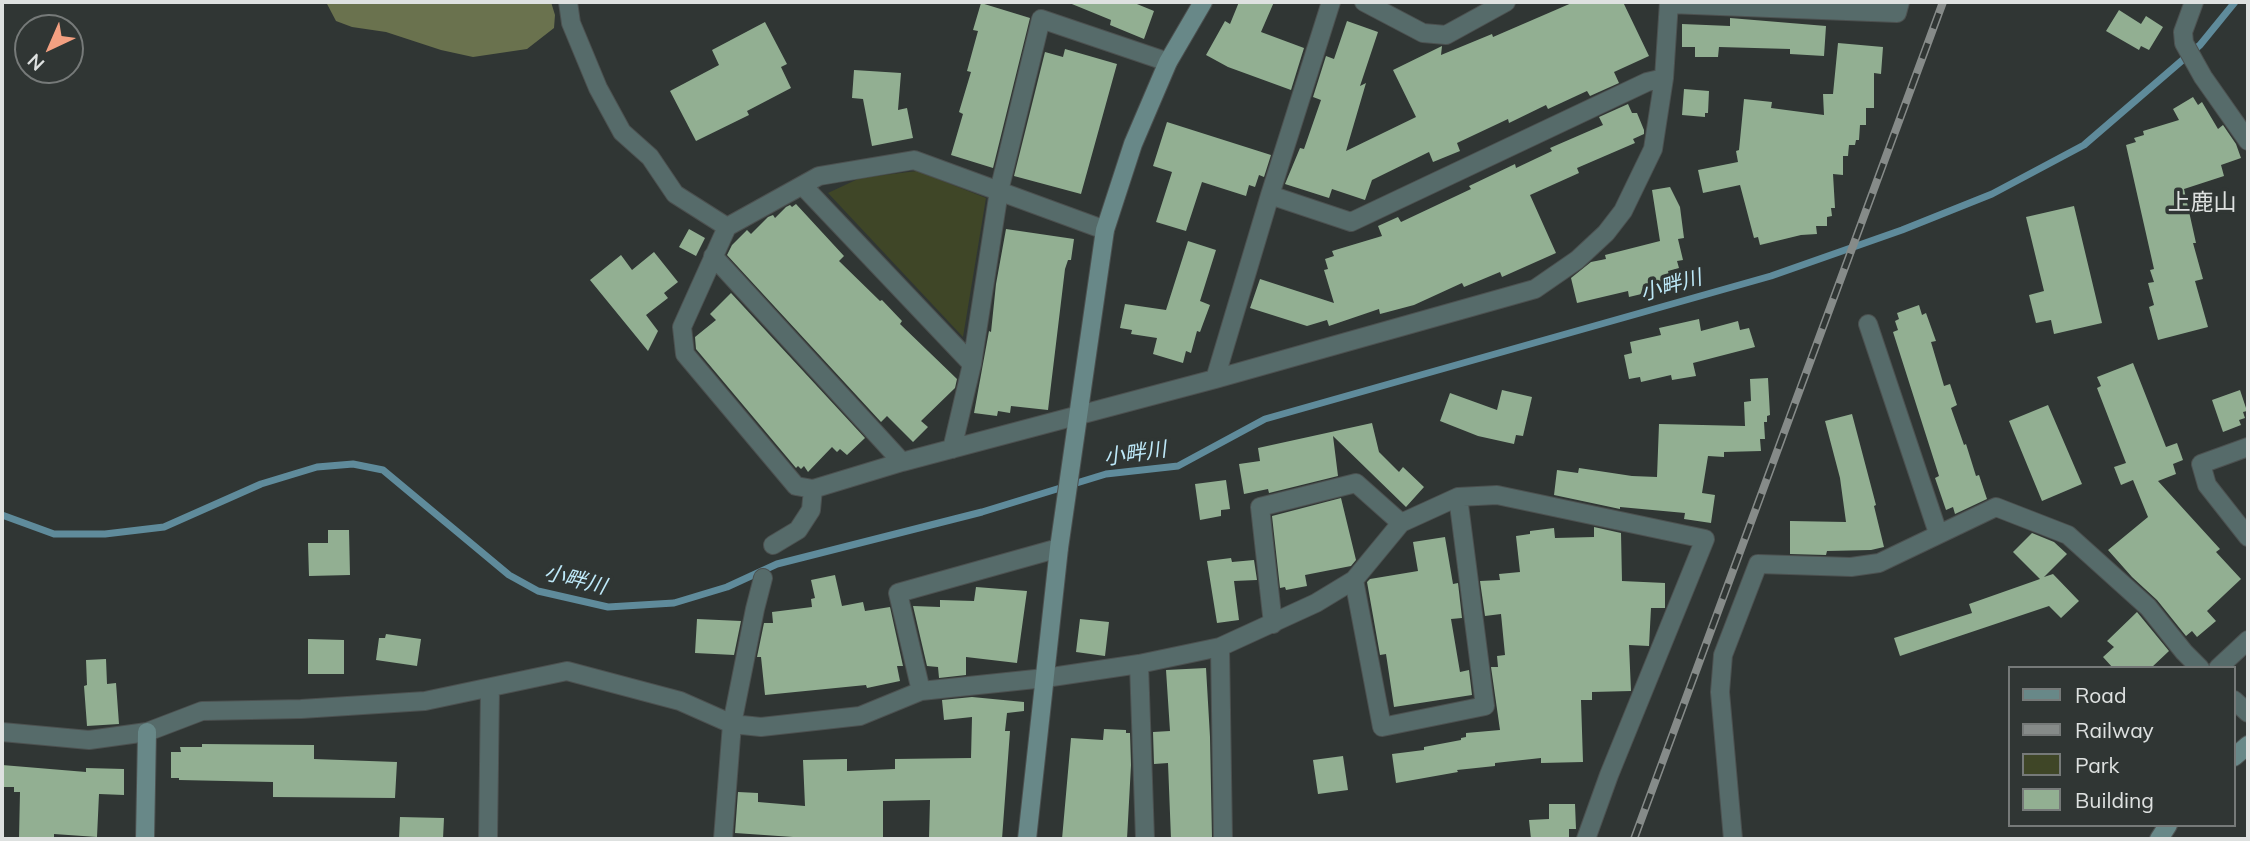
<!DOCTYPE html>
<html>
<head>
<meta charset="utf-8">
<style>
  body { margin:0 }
  #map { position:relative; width:2250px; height:841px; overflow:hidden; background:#303634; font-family:Mulish,sans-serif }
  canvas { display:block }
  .frame { position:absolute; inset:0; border:4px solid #dee1e0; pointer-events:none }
  .legend { position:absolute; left:2008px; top:666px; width:228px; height:161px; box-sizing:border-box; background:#303634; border:2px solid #767a79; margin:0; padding:9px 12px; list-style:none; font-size:21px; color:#dee1e0 }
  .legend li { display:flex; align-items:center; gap:14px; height:35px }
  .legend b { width:35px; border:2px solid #767a79 }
  .north { position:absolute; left:14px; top:14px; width:70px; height:70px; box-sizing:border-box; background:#303634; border:2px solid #767a79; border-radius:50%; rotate:224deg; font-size:19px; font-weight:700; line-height:28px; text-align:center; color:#dee1e0 }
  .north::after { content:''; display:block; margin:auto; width:24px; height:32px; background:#f3a081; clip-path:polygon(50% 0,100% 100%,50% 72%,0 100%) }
</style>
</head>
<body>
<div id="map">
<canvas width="2250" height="841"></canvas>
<div class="frame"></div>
<ul class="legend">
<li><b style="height:9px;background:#688888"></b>Road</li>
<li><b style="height:9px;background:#868b89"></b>Railway</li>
<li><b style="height:19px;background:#3f4627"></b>Park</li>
<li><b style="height:19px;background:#92af92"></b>Building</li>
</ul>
<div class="north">N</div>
</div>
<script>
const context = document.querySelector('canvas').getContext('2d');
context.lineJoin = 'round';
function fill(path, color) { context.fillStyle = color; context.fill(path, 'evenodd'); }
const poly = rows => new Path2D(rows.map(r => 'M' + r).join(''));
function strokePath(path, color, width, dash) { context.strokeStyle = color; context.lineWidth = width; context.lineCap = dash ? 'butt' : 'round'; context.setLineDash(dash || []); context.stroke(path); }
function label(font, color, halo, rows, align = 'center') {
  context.font = font + ' Mulish,"Noto Sans JP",sans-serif'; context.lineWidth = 7; context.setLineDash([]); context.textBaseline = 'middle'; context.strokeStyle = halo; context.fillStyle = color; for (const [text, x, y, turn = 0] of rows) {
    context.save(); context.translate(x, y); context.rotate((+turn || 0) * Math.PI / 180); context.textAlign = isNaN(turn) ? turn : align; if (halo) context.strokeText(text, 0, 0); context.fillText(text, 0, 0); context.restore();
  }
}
const green = poly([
  [917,171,986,198,963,337,828,193,860,178]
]);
const forest = poly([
  [326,2,551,2,555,15,554,28,527,49,473,57,441,50,386,32,352,27,336,21]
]);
const stream = poly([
  [2,515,54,534,105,534,164,527,261,484,317,467,353,464,383,470,509,575,538,591,608,607,674,603,727,587,777,564,982,512,1106,474,1178,466,1265,419,1771,276,1902,230,1992,194,2084,145,2200,45,2235,2]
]);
const building = poly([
  [1067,2,1132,2,1154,11,1144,39,1110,25,1111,20],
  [1239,2,1274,2,1261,32,1304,48,1291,90,1228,67,1206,55,1225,21,1230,24],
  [1574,2,1623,2,1649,56,1614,72,1619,83,1590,96,1587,91,1548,109,1546,105,1509,123,1508,119,1457,143,1460,151,1433,162,1429,152,1372,180,1365,200,1332,189,1329,198,1285,184,1300,148,1304,149,1321,100,1313,97,1326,56,1334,59,1347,21,1378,32,1360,86,1366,83,1346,151,1416,117,1393,70,1442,46,1441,55,1492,34,1493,37],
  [981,3,1030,18,993,168,951,155,963,114,959,112,971,72,967,71,978,31,973,30],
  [2119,10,2141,24,2146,16,2163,27,2149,50,2141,46,2139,50,2106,31],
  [1730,18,1826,26,1824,56,1790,54,1790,49,1719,47,1718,57,1695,57,1695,47,1682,47,1682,24,1730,26],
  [765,22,787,64,781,67,791,88,747,111,749,115,696,141,670,91,719,65,712,50],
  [1838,43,1883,47,1881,74,1874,73,1874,108,1866,108,1866,125,1860,125,1859,140,1856,140,1855,145,1849,145,1848,156,1843,156,1843,175,1833,174,1835,208,1831,208,1832,216,1827,217,1827,226,1816,226,1817,234,1801,235,1760,245,1758,237,1754,238,1740,185,1703,193,1698,170,1738,162,1736,151,1739,150,1744,99,1772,102,1771,108,1824,115,1823,94,1833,94],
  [1065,49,1117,64,1081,194,1014,176,1045,52,1063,57],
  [854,70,901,73,898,110,907,108,913,138,872,146,863,99,852,98],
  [1684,89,1709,91,1708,113,1705,113,1705,117,1682,115],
  [2193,97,2198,105,2202,102,2218,129,2223,125,2236,144,2241,158,2221,165,2224,176,2184,189,2196,243,2193,243,2203,279,2195,281,2208,327,2158,340,2149,307,2154,305,2148,283,2154,282,2150,270,2154,269,2126,145,2136,142,2134,138,2144,135,2143,131,2179,120,2173,109],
  [1628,104,1632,113,1637,113,1644,130,1644,134,1633,139,1635,143,1577,168,1579,173,1530,195,1556,253,1502,277,1500,272,1464,287,1462,283,1414,305,1380,314,1379,309,1329,326,1327,320,1307,326,1250,308,1260,279,1334,303,1324,270,1328,269,1325,259,1334,256,1332,251,1382,236,1378,226,1398,217,1401,222,1471,189,1469,186,1515,164,1516,168,1552,151,1550,148,1603,125,1599,117],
  [1167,122,1271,155,1264,177,1259,175,1255,187,1249,185,1246,196,1202,182,1186,231,1156,222,1172,172,1153,166],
  [1670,187,1680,207,1684,238,1678,239,1683,260,1677,261,1679,268,1668,271,1670,281,1656,284,1658,290,1629,297,1628,291,1577,303,1571,278,1591,262,1606,259,1605,255,1660,241,1652,190],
  [796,204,844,256,839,261,880,301,882,300,902,321,900,324,957,379,955,388,921,421,928,427,913,442,887,416,881,422,727,255,732,245,747,230,751,234,768,217,773,215,775,218,786,207,790,205,792,207],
  [2074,206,2102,323,2054,334,2051,320,2036,323,2029,295,2044,291,2026,217],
  [689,229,705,238,696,256,679,247],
  [1006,229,1074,239,1071,260,1068,260,1065,269,1048,410,1011,406,1010,413,998,411,997,416,974,413,989,331,991,332,996,284],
  [1188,241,1216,250,1200,301,1210,305,1200,332,1197,331,1191,353,1186,351,1183,363,1153,354,1157,338,1131,334,1132,330,1120,328,1125,304,1166,310],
  [654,252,678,282,664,293,668,298,646,315,658,331,648,351,590,280,621,255,632,270],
  [731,293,865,438,847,455,840,449,837,452,832,447,808,472,804,466,801,469,798,466,796,468,696,349,695,337,716,320,710,314],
  [1919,305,1922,315,1926,313,1936,341,1931,342,1944,386,1950,384,1957,405,1951,408,1964,445,1966,444,1976,476,1979,475,1987,499,1955,514,1953,507,1946,510,1935,478,1939,476,1893,332,1898,330,1895,321,1899,319,1897,313],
  [1699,319,1701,331,1738,321,1740,330,1749,328,1755,347,1693,363,1696,376,1672,380,1671,375,1641,382,1640,377,1629,379,1624,355,1632,353,1630,342,1661,335,1659,328],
  [2133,363,2166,447,2177,443,2183,460,2173,464,2176,474,2158,481,2220,549,2216,552,2241,579,2207,611,2216,621,2197,637,2192,631,2186,636,2157,600,2132,577,2108,550,2148,517,2133,480,2121,485,2114,467,2126,463,2097,388,2101,386,2097,377],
  [1768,378,1770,415,1767,416,1767,422,1764,422,1765,439,1760,439,1761,451,1724,452,1724,457,1708,456,1702,493,1715,495,1711,523,1684,519,1685,513,1620,507,1620,509,1554,495,1557,470,1578,473,1579,468,1632,476,1657,477,1659,424,1745,426,1744,402,1751,401,1750,379],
  [1502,390,1532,397,1523,436,1516,435,1514,444,1478,436,1440,421,1450,393,1497,410],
  [2240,390,2247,411,2243,412,2245,418,2239,420,2241,425,2223,432,2212,400],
  [2048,405,2082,484,2042,501,2009,421],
  [1852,414,1876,505,1874,506,1884,547,1871,550,1827,551,1826,555,1790,554,1790,521,1846,522,1840,478,1825,421],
  [1372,423,1379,452,1399,472,1403,467,1424,487,1406,507,1333,436,1338,476,1269,493,1268,489,1244,494,1239,464,1260,461,1258,448],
  [1226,480,1230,509,1221,510,1221,516,1200,520,1195,484],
  [1341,498,1356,560,1351,566,1305,575,1307,586,1286,590,1285,587,1280,588,1272,516],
  [1594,527,1621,533,1622,581,1665,583,1665,608,1651,608,1649,646,1629,645,1631,691,1592,692,1592,700,1581,700,1583,762,1541,763,1541,758,1495,763,1495,766,1457,770,1458,772,1396,783,1392,754,1424,750,1424,747,1461,740,1461,738,1466,737,1466,733,1500,730,1491,667,1498,667,1497,656,1505,655,1501,614,1485,616,1480,581,1500,580,1499,574,1520,572,1516,536,1530,534,1530,531,1554,528,1555,538,1594,537],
  [328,530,349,530,350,575,309,576,308,543,328,543],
  [2032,533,2054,542,2067,554,2044,577,2053,574,2079,601,2061,618,2049,606,1900,656,1894,638,1972,613,1969,604,2040,579,2013,552],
  [1445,537,1453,584,1458,583,1462,618,1451,619,1460,672,1469,670,1472,695,1394,707,1386,654,1380,655,1367,582,1370,579,1418,571,1413,542],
  [1231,558,1232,562,1254,560,1257,580,1234,581,1239,620,1217,623,1207,561],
  [835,575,842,606,863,602,865,611,890,607,903,666,897,666,900,681,867,688,866,685,765,695,761,657,757,657,764,623,773,623,772,612,812,607,811,599,815,598,811,580],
  [976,587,1027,591,1017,663,966,657,966,675,939,678,938,667,927,666,913,606,940,607,940,600,974,601],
  [2137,612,2169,651,2151,668,2113,668,2103,657,2114,647,2107,641],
  [697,619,741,621,734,655,695,653],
  [1080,619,1109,622,1105,656,1076,652],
  [386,634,421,639,417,666,376,660,379,638,385,638],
  [308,639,344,640,344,674,308,674],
  [106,659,107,684,116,683,119,724,87,726,84,686,87,685,86,660],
  [1206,668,1210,737,1212,839,1171,839,1168,763,1154,764,1153,732,1170,731,1166,670],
  [972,697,1024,702,1024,711,1007,713,1005,731,1010,731,1002,839,929,839,930,800,883,801,883,839,793,839,793,837,735,833,738,792,758,793,758,802,805,806,803,760,847,759,847,771,895,769,895,759,971,758,972,717,944,720,942,700],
  [1104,729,1126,730,1126,733,1130,733,1131,765,1127,839,1062,839,1071,738,1103,740],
  [202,744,314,745,314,759,397,762,395,798,273,797,273,782,179,780,179,778,171,778,171,752,181,752,180,747,202,747],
  [1343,756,1348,790,1318,794,1313,760],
  [2,765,86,772,86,768,124,769,124,795,99,794,97,837,54,834,54,839,19,839,20,792,14,792,14,787,2,787],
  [1549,804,1575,804,1576,829,1569,829,1569,839,1531,839,1529,820,1549,819],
  [400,817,444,818,443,839,399,839]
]);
const street = poly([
  [568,2,571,23,598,88,622,132,650,157,675,194,727,227],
  [1364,2,1423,33,1446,35,1506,2],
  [2194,2,2183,32,2184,43,2203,77,2248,141],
  [1669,4,1897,13,1900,2],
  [803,186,972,364],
  [1270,195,1351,222,1647,82,1664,78],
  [713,256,902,462],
  [1868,324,1938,533],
  [1215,379,1270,195,1331,2],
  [2248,447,2201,464,2207,485,2248,537],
  [952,449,972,364,999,191,1041,19,1168,62],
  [813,489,902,462,1215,379,1535,289,1577,260,1606,233,1623,211,1653,149,1664,78,1669,2],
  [773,545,798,530,811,510,813,489,796,486,685,354,682,327,727,227,819,176,914,160,1105,230],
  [1354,580,1382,727,1485,706,1458,497],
  [1273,624,1260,507,1356,483,1401,523],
  [1220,647,1223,839],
  [1139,664,1145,839],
  [2218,668,2248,640],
  [921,691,898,593,1059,548],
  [2234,700,2248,713],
  [2,732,89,740,147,732,202,711,301,709,425,701,567,671,680,701,732,724,761,727,860,716,921,691,1045,678,1139,664,1220,647,1316,603,1354,580,1401,523,1458,497,1497,495,1705,539,1609,775,1586,839],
  [488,839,490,689],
  [723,839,732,724,755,609,763,578],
  [1733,839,1720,692,1723,655,1758,564,1851,567,1879,563,1996,507,2068,535,2148,607,2184,652,2200,668]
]);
const secondary = poly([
  [2234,757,2248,745],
  [145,839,147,732],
  [1027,839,1059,548,1105,230,1133,144,1168,62,1203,2],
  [2159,839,2168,825]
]);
const rail = poly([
  [1634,839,1943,2]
]);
const waterNames = [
  ["小畔川",1671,286,-16],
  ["小畔川",1135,454,-8],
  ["小畔川",575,580,14]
];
const quarterNames = [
  ["上鹿山",2202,203]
];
fill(green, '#3f4627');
fill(forest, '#6a724e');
strokePath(stream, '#5f8b9b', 7);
fill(building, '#92af92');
strokePath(street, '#4c5150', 20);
strokePath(secondary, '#4c5150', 20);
strokePath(street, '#566b6a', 18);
strokePath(secondary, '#688888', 18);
strokePath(rail, '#868b89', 8);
strokePath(rail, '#303634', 5, [16]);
label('italic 21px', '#bee9f9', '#303634', waterNames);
label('23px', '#dee1e0', '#303634', quarterNames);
</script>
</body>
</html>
